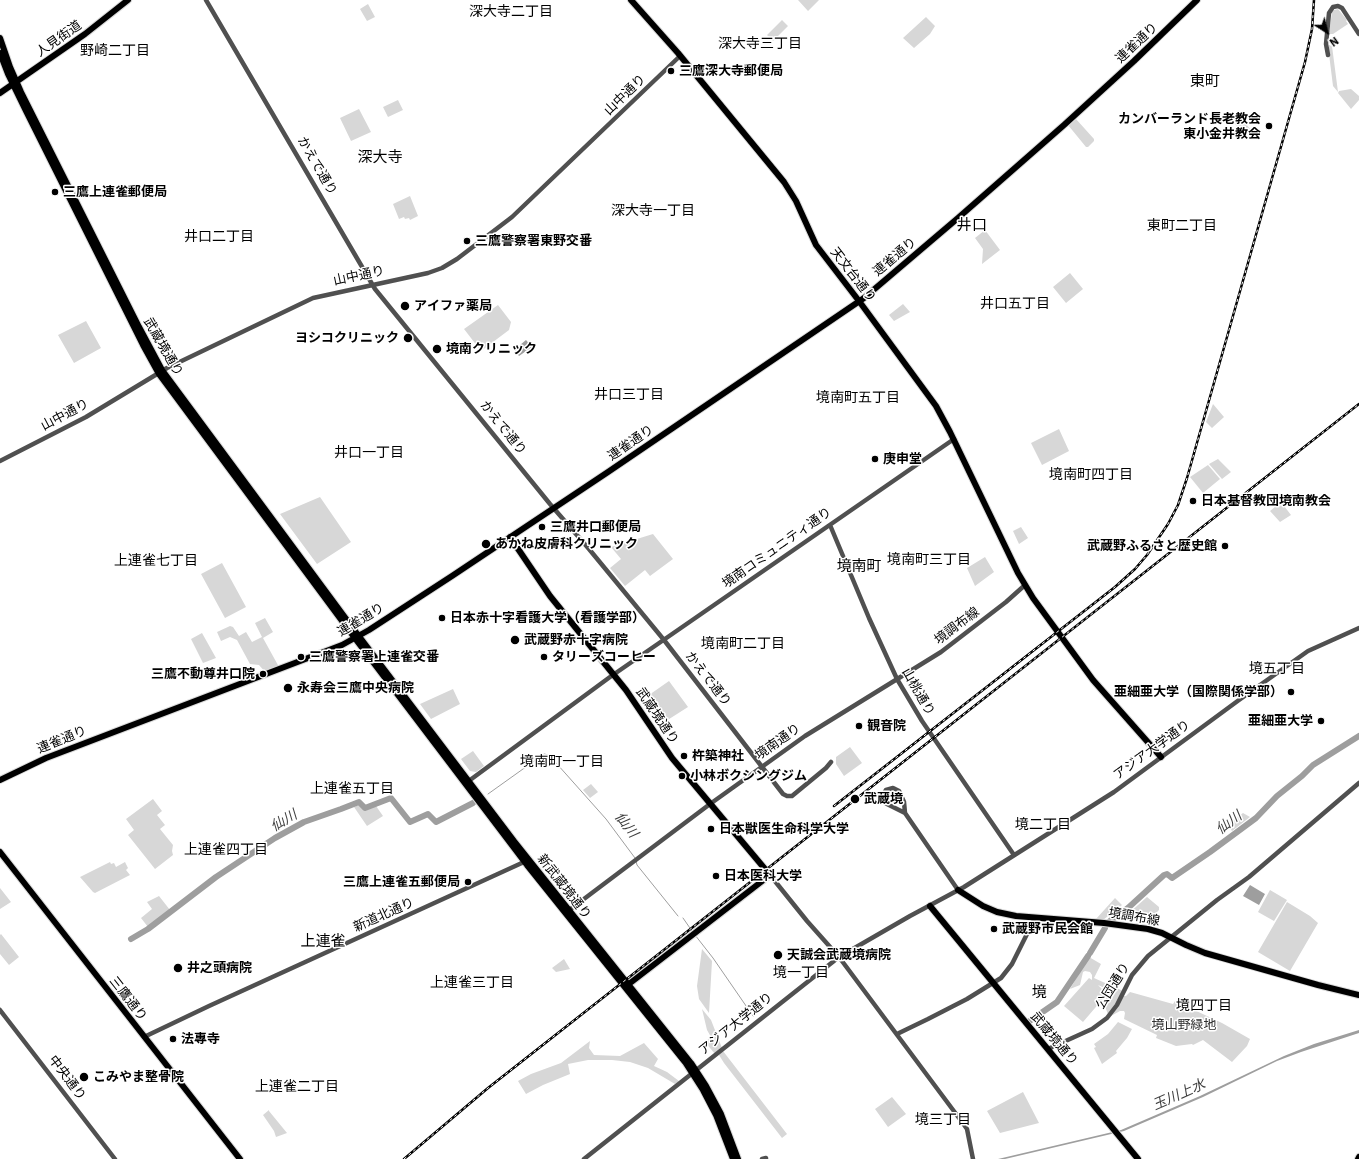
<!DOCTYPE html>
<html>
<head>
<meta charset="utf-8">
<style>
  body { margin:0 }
  #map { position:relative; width:1359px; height:1159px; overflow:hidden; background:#fff; font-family:"IBM Plex Sans",sans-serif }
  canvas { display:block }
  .north { position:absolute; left:1307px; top:12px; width:40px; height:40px; -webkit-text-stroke:3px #fff; paint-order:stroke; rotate:144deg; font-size:11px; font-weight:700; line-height:16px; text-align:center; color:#000 }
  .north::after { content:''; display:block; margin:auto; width:14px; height:18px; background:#000; clip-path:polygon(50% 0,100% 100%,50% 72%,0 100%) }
</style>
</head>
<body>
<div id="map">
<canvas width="1359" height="1159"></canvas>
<div class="north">N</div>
</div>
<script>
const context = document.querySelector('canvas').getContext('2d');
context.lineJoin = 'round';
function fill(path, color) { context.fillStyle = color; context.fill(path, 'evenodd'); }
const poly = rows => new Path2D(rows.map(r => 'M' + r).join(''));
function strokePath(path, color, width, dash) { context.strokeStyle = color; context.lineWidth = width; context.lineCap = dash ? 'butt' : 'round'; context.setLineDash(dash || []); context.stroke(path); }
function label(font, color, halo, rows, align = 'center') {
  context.font = font + ' "IBM Plex Sans","Noto Sans JP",sans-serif'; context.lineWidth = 3; context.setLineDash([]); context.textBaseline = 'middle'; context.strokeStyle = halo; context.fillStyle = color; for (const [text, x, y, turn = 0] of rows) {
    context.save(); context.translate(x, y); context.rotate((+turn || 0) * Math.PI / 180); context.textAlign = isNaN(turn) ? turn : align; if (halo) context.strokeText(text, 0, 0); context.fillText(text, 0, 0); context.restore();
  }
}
const green = poly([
  [798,0,819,0,808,11],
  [368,4,375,17,367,21,360,9],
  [1338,9,1347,20,1346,21,1348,24,1333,34,1329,34,1332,12,1334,10],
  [926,17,935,26,930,34,914,48,903,38],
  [782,20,788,26,773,41,767,35],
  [1329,45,1332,46,1338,92,1333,86,1329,54],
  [1351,89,1359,96,1359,100,1351,109,1338,93,1339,91],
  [398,100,403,110,388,117,383,107],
  [359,109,371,132,351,141,340,118],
  [1241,118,1251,130,1244,135,1234,123],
  [1076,119,1094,139,1094,141,1088,147,1086,147,1068,125],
  [410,196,418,216,410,220,409,218,405,219,404,217,399,219,393,204],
  [985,230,1000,250,982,264,983,249,975,238],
  [1070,273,1083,289,1066,303,1053,287],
  [903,304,910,312,894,321,889,315],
  [498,305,511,322,509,330,481,351,464,329],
  [86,321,101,348,74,363,58,335],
  [1213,404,1224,417,1212,428,1206,422],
  [1059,429,1069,451,1042,465,1031,443],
  [1218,459,1231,472,1222,479,1209,464],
  [1208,465,1220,479,1203,493,1190,477],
  [320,497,351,542,317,564,280,514],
  [1281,502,1291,515,1280,522,1270,511],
  [1021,527,1028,538,1019,544,1013,531],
  [653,534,673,559,650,576,645,570,625,586,610,568,621,559,611,547],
  [985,557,994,572,975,586,967,568],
  [222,563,246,607,225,618,201,574],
  [265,618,273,632,263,638,279,667,266,673,259,665,250,664,237,640,230,637,221,641,217,632,230,626,233,627,239,636,246,632,252,642,262,637,255,623],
  [202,633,216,658,203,663,191,639],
  [669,681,688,707,666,721,649,695],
  [453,689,460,704,431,719,420,704],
  [850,747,862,763,844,776,836,764,836,757],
  [473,751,484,766,476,772,470,771,461,759],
  [591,784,598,792,590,798,583,790],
  [153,799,162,811,157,815,165,825,160,829,173,845,172,851,173,855,155,869,128,835,134,830,126,819],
  [361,804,365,810,376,806,383,816,367,826,354,807],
  [1243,813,1250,817,1232,831,1227,824],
  [110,862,111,864,114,863,116,867,125,862,128,868,126,870,130,875,95,893,93,892,80,877],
  [0,888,11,902,0,909],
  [1270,890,1287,900,1274,921,1258,912],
  [159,896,170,910,148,927,141,918,152,909,147,902],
  [1147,897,1159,907,1159,910,1148,921,1136,919,1129,913],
  [1115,898,1122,905,1103,920,1096,919],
  [1287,902,1310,916,1318,923,1290,971,1258,952],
  [1,934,19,957,9,965,0,954,0,935],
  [702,949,712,961,709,1013,699,999,697,986],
  [1089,957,1101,964,1094,978,1123,991,1124,996,1126,996,1130,992,1173,1004,1175,1001,1222,1023,1250,1039,1247,1046,1232,1062,1203,1040,1193,1045,1192,1044,1176,1046,1156,1038,1157,1035,1124,1019,1125,1013,1124,1011,1120,1011,1109,1017,1106,1009,1105,1000,1107,996,1113,993,1114,992,1098,985,1107,994,1083,1022,1064,1006,1089,978,1092,980,1092,975,1090,972,1085,971,1083,972,1080,985,1070,989],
  [564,959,570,969,556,972,552,968],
  [702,1009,711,1020,722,1048,715,1054,705,1042,711,1037,707,1030],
  [1118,1022,1132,1029,1127,1038,1116,1051,1117,1053,1102,1064,1094,1048,1096,1047,1094,1044,1108,1034],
  [590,1041,589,1048,594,1055,620,1056,644,1043,658,1059,654,1066,667,1072,679,1081,675,1084,648,1068,630,1062,612,1060,588,1060,568,1064,570,1074,543,1085,526,1094,518,1081,531,1074,561,1063],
  [723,1051,787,1134,782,1138,724,1063,719,1055],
  [1023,1092,1039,1123,1000,1133,987,1111],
  [892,1097,906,1114,888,1127,875,1109],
  [269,1110,269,1111,287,1133,276,1137,274,1131,263,1115]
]);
const water = poly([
  [526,340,532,347,519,356,514,350],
  [1250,885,1265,894,1259,905,1243,896],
  [1359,1030,1359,1033,1301,1052,1277,1061,1203,1097,1124,1131,1005,1159,998,1159,1121,1130,1200,1096,1284,1056,1314,1044]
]);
const stream = poly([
  [488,794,544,754,549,755,606,819,635,858],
  [636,861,637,865,678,916],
  [683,918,692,931],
  [695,935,713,958,753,1016]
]);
const river = poly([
  [1110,921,1128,908,1164,875,1167,874,1172,878,1210,852,1256,818,1277,796,1302,776,1313,765,1359,736],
  [131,939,148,929,216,877,275,838,304,822,341,809,359,802,365,808,391,798,410,822,428,814,436,822,473,803],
  [1090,953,1105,928],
  [1031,1020,1057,1002,1088,956]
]);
const minor = poly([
  [206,0,375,289,550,504,589,549,664,640,783,794,787,796,792,796,826,768,831,762],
  [1328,55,1326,44,1329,13,1333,7,1338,6,1342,8,1359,34],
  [0,461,86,417,167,368,313,298,428,273,442,268,457,259,512,217,680,56],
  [830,525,869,618,897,679,922,721,1014,855],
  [466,783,610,677,954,439],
  [905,813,885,803,883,795,886,790,893,788,899,791,904,802,905,813,958,890],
  [770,875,807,921,839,957,962,1122,967,1129,973,1159],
  [568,911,710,804,805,736,941,652,1006,602,1025,585],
  [0,1010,115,1159],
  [897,1034,928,1019,967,999,1001,978,1012,964,1035,918],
  [144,1037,209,1006,524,862],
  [1048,1049,1092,1029,1107,1018,1117,1005,1132,975,1148,956,1217,900,1249,877,1359,783],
  [584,1159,839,957,910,916,964,887,1114,792,1239,700,1308,651,1359,628],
  [762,1159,766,1158]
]);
const major = poly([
  [631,0,678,53,784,182,796,201,816,245,859,301,936,406,950,432,1018,573,1033,598,1093,680,1161,757],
  [0,38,10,67,21,92,139,327,162,370,355,631,514,841,691,1063,706,1086,721,1114,738,1159],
  [0,53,8,74,26,111,143,345,159,374,351,633,527,865,685,1062,703,1090,716,1115,733,1159],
  [0,93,85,34,128,0],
  [510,537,550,596,626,690,672,758,770,875,625,987],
  [0,780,46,758,342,645,369,630,452,576,608,472,864,298,958,218,1064,125,1134,61,1197,0],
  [0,852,240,1159],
  [958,890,983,906,997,912,1016,916,1104,923,1148,929,1162,933,1186,945,1205,953,1318,985,1359,995],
  [930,906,1138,1159],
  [1358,1159,1359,1157]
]);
const rail = poly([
  [834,806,1115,587,1135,569,1147,555,1168,524,1178,505,1187,478,1305,62,1312,29,1314,0],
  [404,1159,488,1088,1359,404]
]);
const markers = [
  [671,71,4,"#000"],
  [1269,126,4,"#000"],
  [55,192,4,"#000"],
  [467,241,4,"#000"],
  [405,306,5,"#000"],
  [408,338,5,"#000"],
  [437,349,5,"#000"],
  [875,459,4,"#000"],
  [1193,501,4,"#000"],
  [542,527,4,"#000"],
  [486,544,5,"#000"],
  [1225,546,4,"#000"],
  [442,618,4,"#000"],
  [515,640,5,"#000"],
  [301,657,4,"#000"],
  [544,657,4,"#000"],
  [263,674,4,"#000"],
  [288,688,5,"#000"],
  [1291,692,4,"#000"],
  [1321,721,4,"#000"],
  [859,726,4,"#000"],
  [684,756,4,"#000"],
  [682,776,4,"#000"],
  [855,799,5,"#000"],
  [711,829,4,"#000"],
  [716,876,4,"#000"],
  [468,882,4,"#000"],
  [994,929,4,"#000"],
  [778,955,5,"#000"],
  [178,968,5,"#000"],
  [173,1039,4,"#000"],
  [84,1077,5,"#000"]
];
const streetNames = [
  ["人見街道",59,39,-35],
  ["連雀通り",1137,43,-43],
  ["山中通り",625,95,-44],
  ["かえで通り",317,166,60],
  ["連雀通り",895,257,-40],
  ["天文台通り",853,275,52],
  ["山中通り",359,276,-12],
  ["武蔵境通り",163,347,60],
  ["山中通り",65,415,-28],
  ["かえで通り",503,428,51],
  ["連雀通り",631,443,-34],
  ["境南コミュニティ通り",777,548,-35],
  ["連雀通り",361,620,-31],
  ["境調布線",957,626,-37],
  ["かえで通り",708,679,52],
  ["山桃通り",918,692,60],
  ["武蔵境通り",657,716,56],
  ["連雀通り",62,740,-22],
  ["境南通り",778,742,-35],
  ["アジア大学通り",1152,750,-36],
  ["新武蔵境通り",564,887,52],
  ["新道北通り",384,915,-24],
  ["境調布線",1134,917,10],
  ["公団通り",1113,986,-58],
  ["三鷹通り",128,999,52],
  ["アジア大学通り",736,1024,-39],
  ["武蔵境通り",1054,1039,50],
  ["中央通り",67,1078,53]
];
const poiNames = [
  ["三鷹深大寺郵便局",679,71],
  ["カンバーランド長老教会",1261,119,"right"],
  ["東小金井教会",1261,134,"right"],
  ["三鷹上連雀郵便局",63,192],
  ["三鷹警察署東野交番",475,241],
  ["アイファ薬局",414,306],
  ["ヨシコクリニック",399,338,"right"],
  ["境南クリニック",446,349],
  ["庚申堂",883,459],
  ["日本基督教団境南教会",1201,501],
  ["三鷹井口郵便局",550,527],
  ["あかね皮膚科クリニック",495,544],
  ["武蔵野ふるさと歴史館",1217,546,"right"],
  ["日本赤十字看護大学（看護学部）",450,618],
  ["武蔵野赤十字病院",524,640],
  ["三鷹警察署上連雀交番",309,657],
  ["タリーズコーヒー",552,657],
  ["三鷹不動尊井口院",255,674,"right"],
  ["永寿会三鷹中央病院",297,688],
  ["亜細亜大学（国際関係学部）",1283,692,"right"],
  ["亜細亜大学",1313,721,"right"],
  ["観音院",867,726],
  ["杵築神社",692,756],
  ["小林ボクシングジム",690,776],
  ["武蔵境",864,799],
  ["日本獣医生命科学大学",719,829],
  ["日本医科大学",724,876],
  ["三鷹上連雀五郵便局",460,882,"right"],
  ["武蔵野市民会館",1002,929],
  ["天誠会武蔵境病院",787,955],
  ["井之頭病院",187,968],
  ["法專寺",181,1039],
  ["こみやま整骨院",93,1077]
];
const parkNames = [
  ["境山野緑地",1184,1025]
];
const neighbourhoodNames = [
  ["深大寺二丁目",511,12],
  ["深大寺三丁目",760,44],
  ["野崎二丁目",115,51],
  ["深大寺一丁目",653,211],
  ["東町二丁目",1182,226],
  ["井口二丁目",219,237],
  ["井口五丁目",1015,304],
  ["井口三丁目",629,395],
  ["境南町五丁目",858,398],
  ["井口一丁目",369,453],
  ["境南町四丁目",1091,475],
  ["境南町三丁目",929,560],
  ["上連雀七丁目",156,561],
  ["境南町二丁目",743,644],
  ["境五丁目",1277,669],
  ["境南町一丁目",562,762],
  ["上連雀五丁目",352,789],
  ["境二丁目",1043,825],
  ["上連雀四丁目",226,850],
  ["境一丁目",801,973],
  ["上連雀三丁目",472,983],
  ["境四丁目",1204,1006],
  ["上連雀二丁目",297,1087],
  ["境三丁目",943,1120]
];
const waterNames = [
  ["仙川",284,821,-31],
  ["仙川",1229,823,-37],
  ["仙川",626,825,52],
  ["玉川上水",1179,1095,-24]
];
const quarterNames = [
  ["東町",1205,82],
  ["深大寺",380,158],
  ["井口",972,226],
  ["境南町",859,567],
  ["上連雀",323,942],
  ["境",1039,993]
];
fill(green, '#d7d7d7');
fill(water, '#9e9e9e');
strokePath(stream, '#9e9e9e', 1);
strokePath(river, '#9e9e9e', 6);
strokePath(major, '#dbdbdb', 8);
strokePath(minor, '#505050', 4.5);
strokePath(major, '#000', 6);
strokePath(rail, '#000', 2.5);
strokePath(rail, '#fff', 1, [3]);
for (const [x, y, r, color] of markers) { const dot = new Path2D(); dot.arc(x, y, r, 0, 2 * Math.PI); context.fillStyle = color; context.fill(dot); strokePath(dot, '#fff', 1.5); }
label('13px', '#000', '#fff', streetNames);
label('bold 13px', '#000', '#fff', poiNames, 'left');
label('13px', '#2e2e2e', '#fff', parkNames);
label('14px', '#000', '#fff', neighbourhoodNames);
label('italic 14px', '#3f3f3f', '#fff', waterNames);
label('15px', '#000', '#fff', quarterNames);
</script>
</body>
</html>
